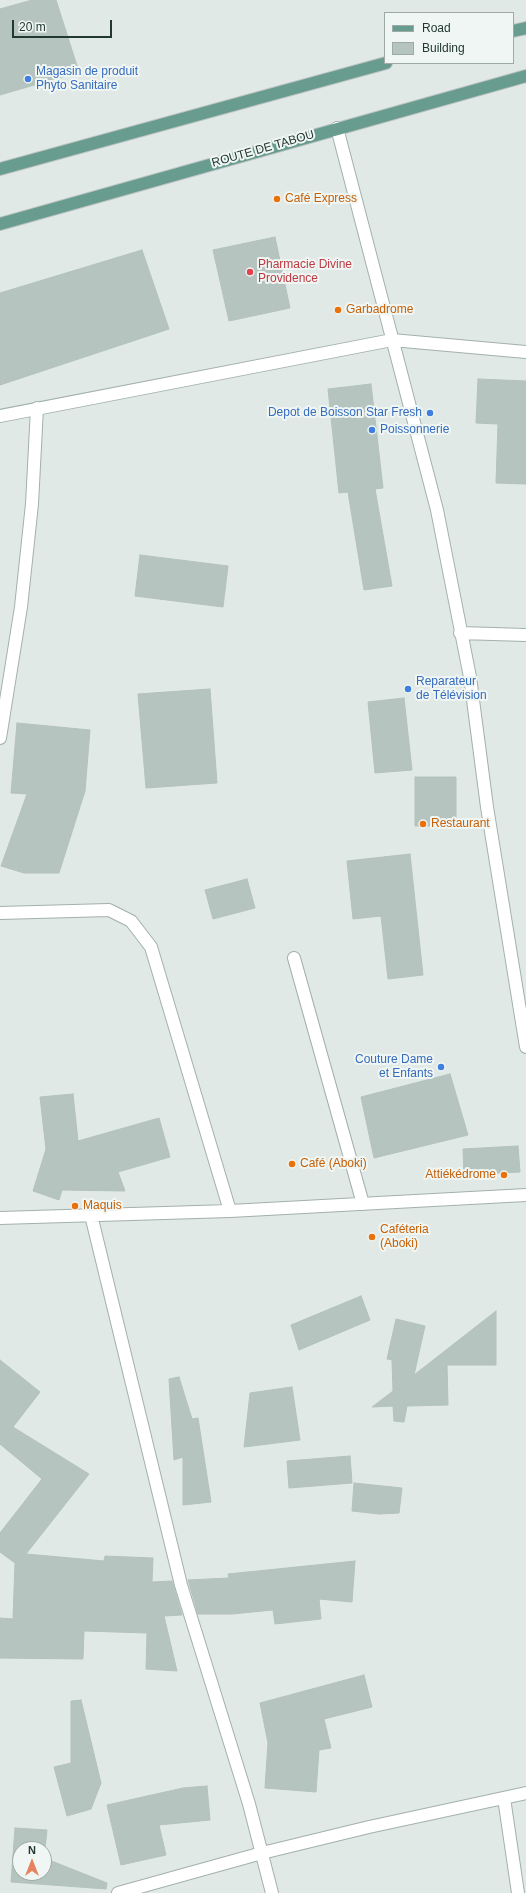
<!DOCTYPE html>
<html>
<head>
<meta charset="utf-8">
<style>
  body { margin:0 }
  #map { position:relative; width:526px; height:1893px; overflow:hidden; background:#e0e9e5; font-family:Arial,sans-serif }
  canvas { display:block }
  .legend { position:absolute; left:384px; top:12px; width:130px; height:52px; box-sizing:border-box; background:#f0f6f3; border:1px solid #9eaaa6; margin:0; padding:5px 7px; list-style:none; font-size:12px; color:#223832 }
  .legend li { display:flex; align-items:center; gap:8px; height:20px }
  .legend b { width:20px; border:1px solid #9eaaa6 }
  .north { position:absolute; left:12px; top:1841px; width:40px; height:40px; box-sizing:border-box; background:#f0f6f3; border:1px solid #9eaaa6; border-radius:50%; rotate:0deg; font-size:11px; font-weight:700; line-height:16px; text-align:center; color:#223832 }
  .north::after { content:''; display:block; margin:auto; width:14px; height:18px; background:#e78260; clip-path:polygon(50% 0,100% 100%,50% 72%,0 100%) }
  .scale { position:absolute; left:12px; top:20px; width:100px; height:18px; box-sizing:border-box; border:2px solid #223832; border-top:0; padding-left:5px; font-size:12px; line-height:14px; white-space:nowrap; color:#223832; -webkit-text-stroke:3px #f0f6f3; paint-order:stroke }
</style>
</head>
<body>
<div id="map">
<canvas width="526" height="1893"></canvas>
<ul class="legend">
<li><b style="height:5px;background:#679c8f"></b>Road</li>
<li><b style="height:11px;background:#b5c4be"></b>Building</li>
</ul>
<div class="north">N</div>
<div class="scale">20 m</div>
</div>
<script>
const context = document.querySelector('canvas').getContext('2d');
context.lineJoin = 'round';
function fill(path, color) { context.fillStyle = color; context.fill(path, 'evenodd'); }
const poly = rows => new Path2D(rows.map(r => 'M' + r).join(''));
function strokePath(path, color, width, dash) { context.strokeStyle = color; context.lineWidth = width; context.lineCap = dash ? 'butt' : 'round'; context.setLineDash(dash || []); context.stroke(path); }
function label(font, color, halo, rows, align = 'center') {
  context.font = font + ' Arial,sans-serif'; context.lineWidth = 4; context.setLineDash([]); context.textBaseline = 'middle'; context.strokeStyle = halo; context.fillStyle = color; for (const [text, x, y, turn = 0] of rows) {
    context.save(); context.translate(x, y); context.rotate((+turn || 0) * Math.PI / 180); context.textAlign = isNaN(turn) ? turn : align; if (halo) context.strokeText(text, 0, 0); context.fillText(text, 0, 0); context.restore();
  }
}
const building = poly([
  [32,0,56,0,79,72,0,95,0,9,32,0],
  [275,237,290,308,229,321,213,250,275,237],
  [142,250,169,329,0,385,0,293,142,250],
  [478,379,526,381,526,484,496,483,498,424,476,423,478,379],
  [371,384,383,488,375,489,392,586,364,590,348,492,339,493,328,389,371,384],
  [140,555,228,566,223,607,135,596,140,555],
  [210,689,217,783,146,788,138,694,210,689],
  [404,698,412,770,375,773,368,702,404,698],
  [17,723,90,730,85,791,59,873,24,873,1,866,27,794,11,793,17,723],
  [415,777,456,777,456,826,415,826,415,777],
  [410,854,423,975,388,979,381,916,353,919,347,861,410,854],
  [247,879,255,908,213,919,205,890,247,879],
  [450,1074,468,1135,374,1158,361,1097,450,1074],
  [73,1094,78,1141,159,1118,170,1157,118,1172,125,1191,62,1190,59,1200,33,1191,46,1149,40,1097,73,1094],
  [518,1146,520,1172,464,1175,463,1149,518,1146],
  [361,1296,370,1320,299,1350,291,1325,361,1296],
  [496,1311,496,1365,447,1365,448,1405,407,1406,404,1422,394,1421,393,1406,372,1407,393,1391,392,1360,387,1359,396,1319,425,1326,414,1375,496,1311],
  [0,1360,40,1392,13,1427,89,1474,26,1554,104,1561,105,1556,153,1558,152,1582,172,1581,182,1615,164,1616,177,1671,146,1669,147,1633,84,1631,83,1659,0,1658,0,1618,13,1619,15,1563,0,1552,0,1533,42,1479,0,1444,0,1360],
  [179,1377,192,1419,198,1418,211,1502,183,1505,183,1457,174,1460,169,1379,179,1377],
  [292,1387,300,1440,244,1447,250,1393,292,1387],
  [350,1456,352,1483,289,1488,287,1461,350,1456],
  [354,1483,402,1488,399,1513,379,1514,352,1511,354,1483],
  [355,1561,352,1602,319,1599,321,1619,275,1624,273,1610,232,1614,198,1614,188,1580,229,1578,228,1574,355,1561],
  [364,1675,372,1707,324,1719,331,1748,319,1750,316,1792,265,1788,268,1743,260,1703,364,1675],
  [81,1700,101,1783,91,1809,67,1816,54,1767,71,1763,71,1701,81,1700],
  [207,1786,210,1820,159,1825,166,1855,121,1865,107,1805,183,1788,207,1786],
  [15,1828,47,1830,44,1858,107,1883,106,1889,11,1882,15,1828],
  [20,1849,44,1849,44,1873,20,1873,20,1849]
]);
const minor = poly([
  [337,128,437,510,470,677,487,807,526,1047],
  [0,416,392,340,526,352],
  [460,633,526,635],
  [0,738,21,607,32,504,37,408],
  [0,913,109,910,131,921,151,947,230,1211],
  [294,958,363,1204],
  [91,1215,181,1585,249,1804,272,1893],
  [0,1218,230,1211,526,1195],
  [504,1798,518,1893],
  [118,1893,262,1853,369,1827,526,1793]
]);
const major = poly([
  [513,31,526,28],
  [0,169,386,63],
  [0,224,526,76]
]);
const markers = [
  [28,79,4,"#3f7fe0"],
  [277,199,4,"#e8710a"],
  [250,272,4,"#e0444e"],
  [338,310,4,"#e8710a"],
  [430,413,4,"#3f7fe0"],
  [372,430,4,"#3f7fe0"],
  [408,689,4,"#3f7fe0"],
  [423,824,4,"#e8710a"],
  [441,1067,4,"#3f7fe0"],
  [292,1164,4,"#e8710a"],
  [504,1175,4,"#e8710a"],
  [75,1206,4,"#e8710a"],
  [372,1237,4,"#e8710a"]
];
const shopNames = [
  ["Magasin de produit",36,72],
  ["Phyto Sanitaire",36,86],
  ["Depot de Boisson Star Fresh",422,413,"right"],
  ["Poissonnerie",380,430],
  ["Reparateur",416,682],
  ["de Télévision",416,696],
  ["Couture Dame",433,1060,"right"],
  ["et Enfants",433,1074,"right"]
];
const streetNames = [
  ["ROUTE DE TABOU",263,149,-16]
];
const foodNames = [
  ["Café Express",285,199],
  ["Garbadrome",346,310],
  ["Restaurant",431,824],
  ["Café (Aboki)",300,1164],
  ["Attiékédrome",496,1175,"right"],
  ["Maquis",83,1206],
  ["Caféteria",380,1230],
  ["(Aboki)",380,1244]
];
const healthNames = [
  ["Pharmacie Divine",258,265],
  ["Providence",258,279]
];
fill(building, '#b5c4be');
strokePath(building, '#b3c2bc', 1);
strokePath(minor, '#a3b0ac', 14);
strokePath(major, '#bdc3c2', 14);
strokePath(minor, '#fff', 12);
strokePath(major, '#679c8f', 12);
for (const [x, y, r, color] of markers) { const dot = new Path2D(); dot.arc(x, y, r, 0, 2 * Math.PI); context.fillStyle = color; context.fill(dot); strokePath(dot, '#f0f6f3', 1.5); }
label('12px', '#366cbe', '#f0f6f3', shopNames, 'left');
label('12px', '#223832', '#f0f6f3', streetNames);
label('12px', '#c56008', '#f0f6f3', foodNames, 'left');
label('12px', '#be3a42', '#f0f6f3', healthNames, 'left');
</script>
</body>
</html>
